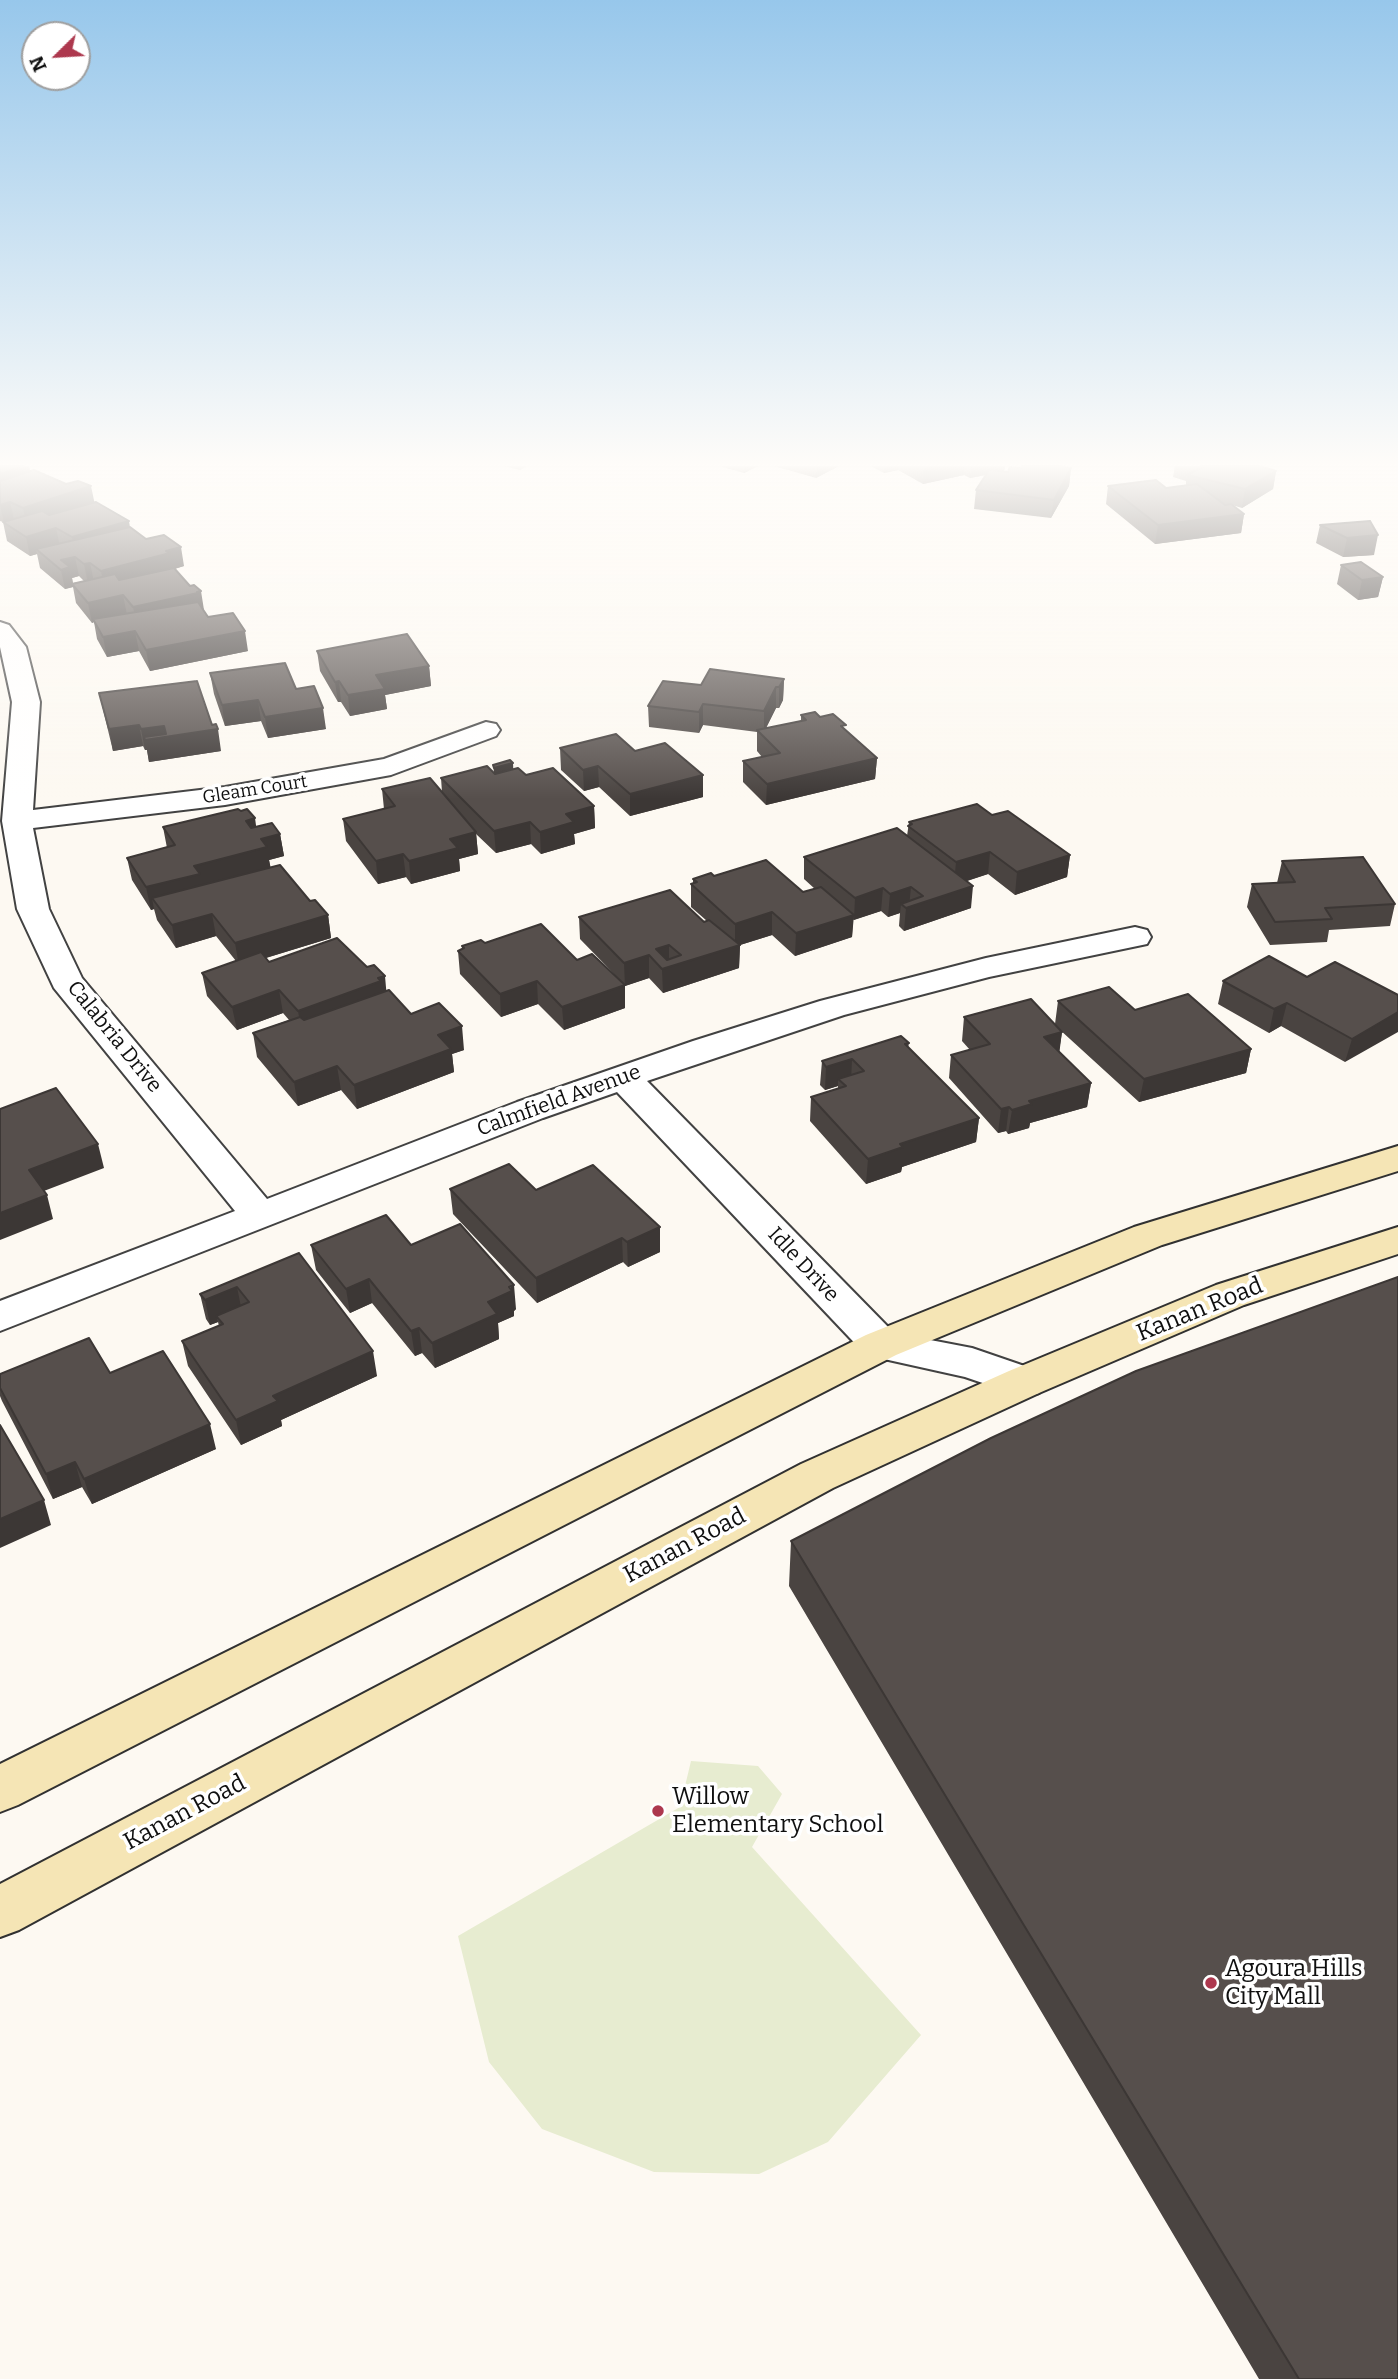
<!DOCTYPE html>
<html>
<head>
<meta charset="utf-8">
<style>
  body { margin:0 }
  #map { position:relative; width:1398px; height:2379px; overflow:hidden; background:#fdf9f2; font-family:Bitter,serif }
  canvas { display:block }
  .north { position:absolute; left:21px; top:21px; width:70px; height:70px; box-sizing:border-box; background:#fff; border:2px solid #9f9f9f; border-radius:50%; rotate:246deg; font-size:19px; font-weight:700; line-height:28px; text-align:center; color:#0f0f0f }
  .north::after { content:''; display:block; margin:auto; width:24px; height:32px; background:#ad384e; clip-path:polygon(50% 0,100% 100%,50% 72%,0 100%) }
</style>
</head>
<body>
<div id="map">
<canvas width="1398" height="2379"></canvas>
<div class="north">N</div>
</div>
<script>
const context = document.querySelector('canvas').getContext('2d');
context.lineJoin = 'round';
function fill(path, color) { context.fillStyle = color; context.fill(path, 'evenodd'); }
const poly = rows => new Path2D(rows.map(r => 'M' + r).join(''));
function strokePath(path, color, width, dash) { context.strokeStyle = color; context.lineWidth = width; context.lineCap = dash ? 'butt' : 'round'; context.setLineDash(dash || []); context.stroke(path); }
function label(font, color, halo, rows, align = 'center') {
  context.font = font + ' Bitter,serif'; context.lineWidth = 7; context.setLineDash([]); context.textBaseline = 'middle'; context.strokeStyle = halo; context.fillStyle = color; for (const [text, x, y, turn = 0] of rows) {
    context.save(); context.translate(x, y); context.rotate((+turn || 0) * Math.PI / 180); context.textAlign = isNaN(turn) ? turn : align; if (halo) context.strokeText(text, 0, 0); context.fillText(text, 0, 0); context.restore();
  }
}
const pitch = poly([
  [691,1761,758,1766,782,1794,752,1847,921,2035,828,2142,759,2174,654,2172,542,2129,489,2062,458,1936,680,1807]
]);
const street = poly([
  [0,622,9,625,26,647,40,702,33,810,225,787,384,759,486,722,496,724,500,730,496,736,391,775,225,805,33,828,49,909,82,978,267,1199,517,1102,693,1041,820,1001,986,958,1135,927,1147,930,1151,937,1147,944,989,977,844,1015,647,1081,894,1333,972,1348,1039,1371,1045,1382,1039,1393,1024,1397,965,1377,866,1355,617,1092,543,1118,0,1331,0,1301,235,1211,54,988,17,909,2,821,12,702,0,647,0,622]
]);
const secondary = poly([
  [1398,1146,1398,1171,1162,1245,896,1355,18,1805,0,1812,0,1764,866,1335,1134,1227,1398,1146],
  [1398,1227,1398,1254,1244,1305,1039,1393,833,1488,19,1930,0,1937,0,1884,801,1464,1009,1371,1216,1285,1398,1227]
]);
const wall = poly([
  [0,466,29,466,30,471,94,502,184,566,174,569,208,617,248,651,150,671,139,651,107,657,97,639,94,622,92,623,76,603,73,587,65,589,40,568,37,554,30,556,7,541,3,522,0,521],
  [79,576,84,581,73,583,72,578],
  [504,466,528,466,520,470],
  [719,466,758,466,744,473],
  [774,466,839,466,816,478],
  [871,466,1005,466,1004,471,1008,472,1021,468,1071,468,1069,486,1051,518,974,509,976,490,986,475,970,478,964,475,923,484,898,470,884,473],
  [1175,466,1259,466,1276,471,1273,489,1242,508,1232,505,1244,514,1241,533,1155,544,1106,504,1108,486,1166,488,1186,485,1186,481,1173,477],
  [1370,521,1374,555,1343,557,1316,543,1320,525],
  [1341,565,1383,577,1378,597,1358,600,1337,584],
  [317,651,429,666,431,686,385,695,387,709,350,716,341,702,338,702,320,671],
  [210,673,296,689,326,729,268,738,261,721,225,726,214,694],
  [784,679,783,700,779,708,776,708,766,728,801,721,801,715,820,717,846,730,877,758,875,779,766,805,743,782,743,761,762,757,757,751,757,732,703,725,699,733,649,727,648,706,701,685],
  [99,693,221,751,149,762,147,750,145,750,143,746,113,751],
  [560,748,635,751,703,775,703,797,630,816,599,787,584,791,561,770],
  [493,765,513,769,594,806,595,828,574,834,575,844,541,854,531,844,496,853,476,834,478,854,459,859,460,871,411,884,406,877,378,884,346,841,343,819,384,809,382,789,442,792,441,778,494,773],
  [992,815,1070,855,1067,877,1015,895,988,874,967,881,971,908,904,931,899,926,900,913,888,917,881,911,853,920,852,937,795,956,772,935,740,945,739,968,663,993,649,978,625,986,625,1008,564,1030,538,1004,501,1017,460,974,458,951,462,949,462,946,485,943,577,960,619,979,580,939,579,917,704,922,707,921,691,907,691,884,693,884,693,879,714,876,803,892,815,889,804,879,804,857,907,836,909,822],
  [163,827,256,827,280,834,284,856,269,860,270,867,310,901,328,915,331,938,266,958,269,962,386,991,411,1014,464,1050,452,1054,454,1072,357,1109,341,1090,298,1106,257,1057,253,1033,289,1020,283,1013,237,1030,207,996,202,973,236,961,216,936,176,948,157,920,154,909,151,910,132,880,127,858,167,848],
  [1282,861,1395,904,1390,926,1329,930,1327,942,1270,945,1247,907,1252,884,1277,883],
  [1307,977,1398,995,1345,1062,1281,1026,1269,1033,1218,1004,1223,981],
  [1058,1001,1135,1010,1251,1049,1246,1073,1139,1102,1059,1029,1062,1032,1059,1051,1091,1083,1087,1107,1030,1123,1029,1128,1008,1134,1006,1131,998,1133,949,1078,951,1055,970,1050,962,1041,964,1017,1055,1024],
  [909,1043,908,1048,979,1118,976,1142,902,1167,901,1172,866,1184,810,1121,811,1097,838,1089,838,1086,825,1090,820,1085,822,1061],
  [450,1189,536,1190,660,1252,628,1267,623,1262,537,1303,453,1214],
  [311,1245,411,1245,516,1309,514,1311,514,1316,498,1323,499,1339,435,1368,422,1353,415,1356,372,1303,350,1313,316,1270],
  [299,1253,377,1376,281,1420,282,1426,241,1445,188,1366,182,1341,219,1326,218,1322,210,1325,206,1319,200,1294],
  [110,1373,216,1449,92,1504,82,1487,53,1499,2,1401,0,1396,0,1374],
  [791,1541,1398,2379,1259,2379,789,1586]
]);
const shadedWall = poly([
  [14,466,29,466,32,483,0,494,0,474],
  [744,466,758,466,744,473],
  [817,466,839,466,816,478],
  [884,466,898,466,898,470,884,473],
  [924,466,965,466,964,475,923,484],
  [971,466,1005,466,1004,471,970,478],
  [1071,468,1069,486,1051,518,1054,500],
  [1276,471,1273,489,1242,508,1245,489],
  [91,486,95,505,27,527,23,508],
  [10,502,14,520,4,523,0,505],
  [1244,514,1241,533,1155,544,1158,525],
  [129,521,132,540,76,556,72,537],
  [56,528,60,547,36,549,37,554,30,556,26,537],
  [1378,535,1374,555,1343,557,1347,538],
  [181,547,184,566,105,591,101,571],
  [75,557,79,576,72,578,73,585,72,584,73,587,65,589,61,570,61,560],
  [90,563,94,582,88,584,84,564],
  [1383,577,1378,597,1358,600,1362,580],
  [201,591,204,610,137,627,133,607],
  [123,595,127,615,93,619,94,622,92,623,88,603],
  [135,631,139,651,107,657,103,637],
  [245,631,248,651,150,671,146,650],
  [429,666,431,686,385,695,387,709,350,716,348,695,376,675],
  [784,679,783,700,779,708,779,687],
  [339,681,341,702,338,702,335,682],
  [776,687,776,708,764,732,764,711],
  [258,700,261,721,225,726,222,705],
  [703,704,703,725,699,733,699,712],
  [323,708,326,729,268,738,265,717],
  [139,725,143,746,113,751,109,729],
  [164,726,166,737,218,729,221,751,149,762,147,750,145,750,141,729],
  [877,758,875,779,766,805,767,784],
  [513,763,514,785,495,790,494,768],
  [598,766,599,787,584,791,583,770],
  [703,775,703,797,630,816,630,794],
  [594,806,595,828,574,834,575,844,541,854,540,832,566,814],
  [255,818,258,840,246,821],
  [530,822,531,844,496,853,494,831],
  [476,832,478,854,459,859,460,871,411,884,409,861,450,839],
  [280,834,284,856,269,860,271,869,152,898,154,909,151,910,146,887,194,866,261,839],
  [990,852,988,874,954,885,956,862],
  [403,854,406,877,378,884,376,861],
  [1070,855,1067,877,1015,895,1017,872],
  [973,886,971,908,904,931,906,908,901,904,900,913,888,917,890,894,911,887,909,907],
  [883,888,881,911,854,920,855,898],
  [772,912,772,935,740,945,739,968,663,993,662,969,656,949,669,945,669,967,735,947,735,924],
  [212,914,216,936,176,948,172,925],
  [328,915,331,938,239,966,235,943],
  [854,915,852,937,795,956,796,933],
  [649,955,649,978,625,986,624,963],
  [385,976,387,999,302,1034,298,1011],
  [537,981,538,1004,501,1017,500,994],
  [625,985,625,1008,564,1030,562,1007],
  [279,990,283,1013,237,1030,232,1007],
  [1287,1003,1281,1026,1269,1033,1274,1009],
  [1398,1012,1398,1032,1345,1062,1352,1039],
  [462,1026,464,1050,452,1054,454,1072,357,1109,354,1085,438,1035],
  [1062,1032,1059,1055,1044,1037],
  [1251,1049,1246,1073,1139,1102,1144,1079],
  [852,1059,851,1082,838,1079,838,1086,825,1090,826,1067],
  [337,1066,341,1090,298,1106,294,1082],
  [1091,1083,1087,1107,1030,1123,1029,1128,1008,1134,1012,1110,1029,1101],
  [1009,1107,1006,1131,998,1133,1001,1109],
  [979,1118,976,1142,902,1167,901,1172,866,1184,868,1159,900,1144],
  [98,1144,104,1168,36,1194,29,1170],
  [47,1195,53,1219,0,1240,0,1213],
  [660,1227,660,1252,628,1267,627,1242],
  [622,1238,623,1262,537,1303,536,1278],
  [369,1279,372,1303,350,1313,346,1289],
  [514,1285,516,1309,514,1311,514,1316,498,1323,499,1339,435,1368,432,1343,488,1302],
  [237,1287,242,1312,216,1316,218,1322,210,1325,205,1300],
  [419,1328,422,1353,415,1356,411,1331],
  [373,1351,377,1376,281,1420,282,1426,241,1445,236,1420,273,1396],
  [210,1424,216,1449,92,1504,84,1479],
  [75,1462,82,1487,53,1499,46,1474],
  [44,1500,51,1525,0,1548,0,1519]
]);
const building = poly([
  [0,466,23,466,0,474,0,466],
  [1022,466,1059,466,1071,468,1054,500,976,490,989,470,1008,472,1010,467,1021,468,1022,466],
  [1201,466,1259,466,1276,471,1245,489,1187,475,1203,467,1201,466],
  [34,470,66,484,78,481,91,486,23,508,10,502,0,505,0,481,34,470],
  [1156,480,1166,488,1197,484,1225,505,1231,504,1244,514,1158,525,1108,486,1156,480],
  [96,502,129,521,72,537,56,528,26,537,3,522,42,511,49,515,96,502],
  [1370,521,1378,535,1347,538,1320,525,1370,521],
  [130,527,146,539,164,535,181,547,166,551,170,553,101,571,90,563,84,564,75,557,61,560,70,567,61,570,36,549,130,527],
  [1361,562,1383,577,1362,580,1341,565,1361,562],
  [174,568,190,586,194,585,201,591,197,592,198,593,133,607,123,595,88,603,72,584,115,574,119,580,174,568],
  [198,602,208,617,233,613,245,631,146,650,135,631,103,637,93,619,198,602],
  [407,634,429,666,376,675,385,689,348,695,339,681,335,682,317,651,407,634],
  [285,663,296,689,314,686,323,708,265,717,258,700,222,705,210,673,285,663],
  [710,669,784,679,779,687,776,687,764,711,703,704,699,712,648,706,663,681,701,685,710,669],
  [197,681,212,725,216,724,218,729,145,740,144,737,166,734,164,726,141,729,139,725,109,729,99,693,197,681],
  [815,712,820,717,833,714,846,725,841,726,877,758,767,784,743,761,780,753,757,730,806,720,801,715,815,712],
  [616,734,635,751,665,743,703,775,630,794,598,766,583,770,560,748,616,734],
  [510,760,513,763,494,768,493,765,510,760],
  [487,766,495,774,518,768,526,775,553,768,594,806,566,814,574,822,540,832,530,822,494,831,441,778,487,766],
  [430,778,476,832,450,839,458,848,409,861,403,854,376,861,343,819,395,806,382,789,430,778],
  [977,804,992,815,1008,811,1070,855,1017,872,990,852,956,862,908,826,912,824,909,822,977,804],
  [238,809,241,811,247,809,255,818,246,821,251,828,272,823,280,834,261,839,267,847,194,866,200,874,146,887,127,858,175,845,163,827,238,809],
  [897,828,973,886,906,908,901,904,923,896,911,887,890,894,883,888,855,898,804,857,897,828],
  [1363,857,1395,904,1325,908,1332,919,1275,922,1252,884,1295,882,1282,861,1363,857],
  [766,860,803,892,821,887,854,915,796,933,772,912,735,924,691,884,697,882,693,879,711,873,714,876,766,860],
  [280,865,310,901,315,900,328,915,235,943,212,914,172,925,152,898,280,865],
  [670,890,704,922,709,920,740,945,662,969,649,955,624,963,579,917,670,890],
  [669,945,681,955,667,960,656,949,669,945],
  [541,924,577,960,592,954,625,985,562,1007,537,981,500,994,458,951,464,948,462,946,481,940,485,943,541,924],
  [337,938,367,967,374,965,385,976,378,978,381,981,298,1011,279,990,232,1007,202,973,261,952,269,962,337,938],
  [1269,956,1307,977,1335,962,1398,995,1398,1012,1352,1039,1287,1003,1274,1009,1223,981,1269,956],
  [1109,987,1135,1010,1188,994,1251,1049,1144,1079,1058,1001,1109,987],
  [389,990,411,1014,439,1003,462,1026,438,1035,451,1049,354,1085,337,1066,294,1082,253,1033,300,1017,304,1020,389,990],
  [1031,999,1062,1032,1044,1037,1091,1083,1029,1101,1032,1104,1012,1110,1009,1107,1001,1109,951,1055,990,1044,964,1017,1031,999],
  [901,1036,909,1043,905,1044,979,1118,900,1144,903,1147,868,1159,811,1097,846,1086,838,1079,864,1071,852,1059,826,1067,822,1061,901,1036],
  [56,1088,98,1144,29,1170,47,1195,0,1213,0,1109,56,1088],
  [509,1164,536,1190,593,1165,660,1227,627,1242,622,1238,536,1278,450,1189,509,1164],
  [386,1215,411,1245,460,1224,514,1285,509,1287,512,1291,488,1302,497,1314,432,1343,419,1328,411,1331,369,1279,346,1289,311,1245,386,1215],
  [299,1253,373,1351,273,1396,278,1401,236,1420,182,1341,223,1324,216,1316,249,1302,237,1287,205,1300,200,1294,299,1253],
  [1398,1277,1398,2379,1299,2379,791,1541,991,1438,1136,1371,1398,1277],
  [89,1338,110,1373,163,1351,210,1424,84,1479,75,1462,46,1474,0,1388,0,1374,89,1338],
  [0,1425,44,1500,0,1519,0,1425]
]);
const markers = [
  [658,1811,7,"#ad384e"],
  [1211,1983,7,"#ad384e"]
];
const farStreetnames = [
  ["Gleam Court",255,790,-9]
];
const streetNames = [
  ["Calabria Drive",114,1037,51],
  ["Calmfield Avenue",559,1101,-20],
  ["Idle Drive",803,1265,47]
];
const nearStreetnames = [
  ["Kanan Road",1200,1310,-22],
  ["Kanan Road",685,1546,-28],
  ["Kanan Road",185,1813,-28]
];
const nearPoinames = [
  ["Willow",672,1797],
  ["Elementary School",672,1825],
  ["Agoura Hills",1225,1969],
  ["City Mall",1225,1997]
];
fill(pitch, '#e7ecd0');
strokePath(street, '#424242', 4);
strokePath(secondary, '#313131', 4);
fill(street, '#fff');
fill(secondary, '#f5e5b5');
fill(wall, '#4a4441');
fill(shadedWall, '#3c3735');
fill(building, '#564f4c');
strokePath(building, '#3c3735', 2);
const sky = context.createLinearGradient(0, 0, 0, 799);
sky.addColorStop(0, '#97c7eb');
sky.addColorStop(0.58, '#fefcf9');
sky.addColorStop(1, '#fefcf900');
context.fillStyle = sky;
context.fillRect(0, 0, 1398, 799);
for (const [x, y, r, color] of markers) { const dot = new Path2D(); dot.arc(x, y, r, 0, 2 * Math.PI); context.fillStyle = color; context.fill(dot); strokePath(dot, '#fff', 2.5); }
label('18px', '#0f0f0f', '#fff', farStreetnames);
label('21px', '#0f0f0f', '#fff', streetNames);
label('24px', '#0f0f0f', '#fff', nearStreetnames);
label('24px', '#0f0f0f', '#fff', nearPoinames, 'left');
</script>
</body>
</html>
